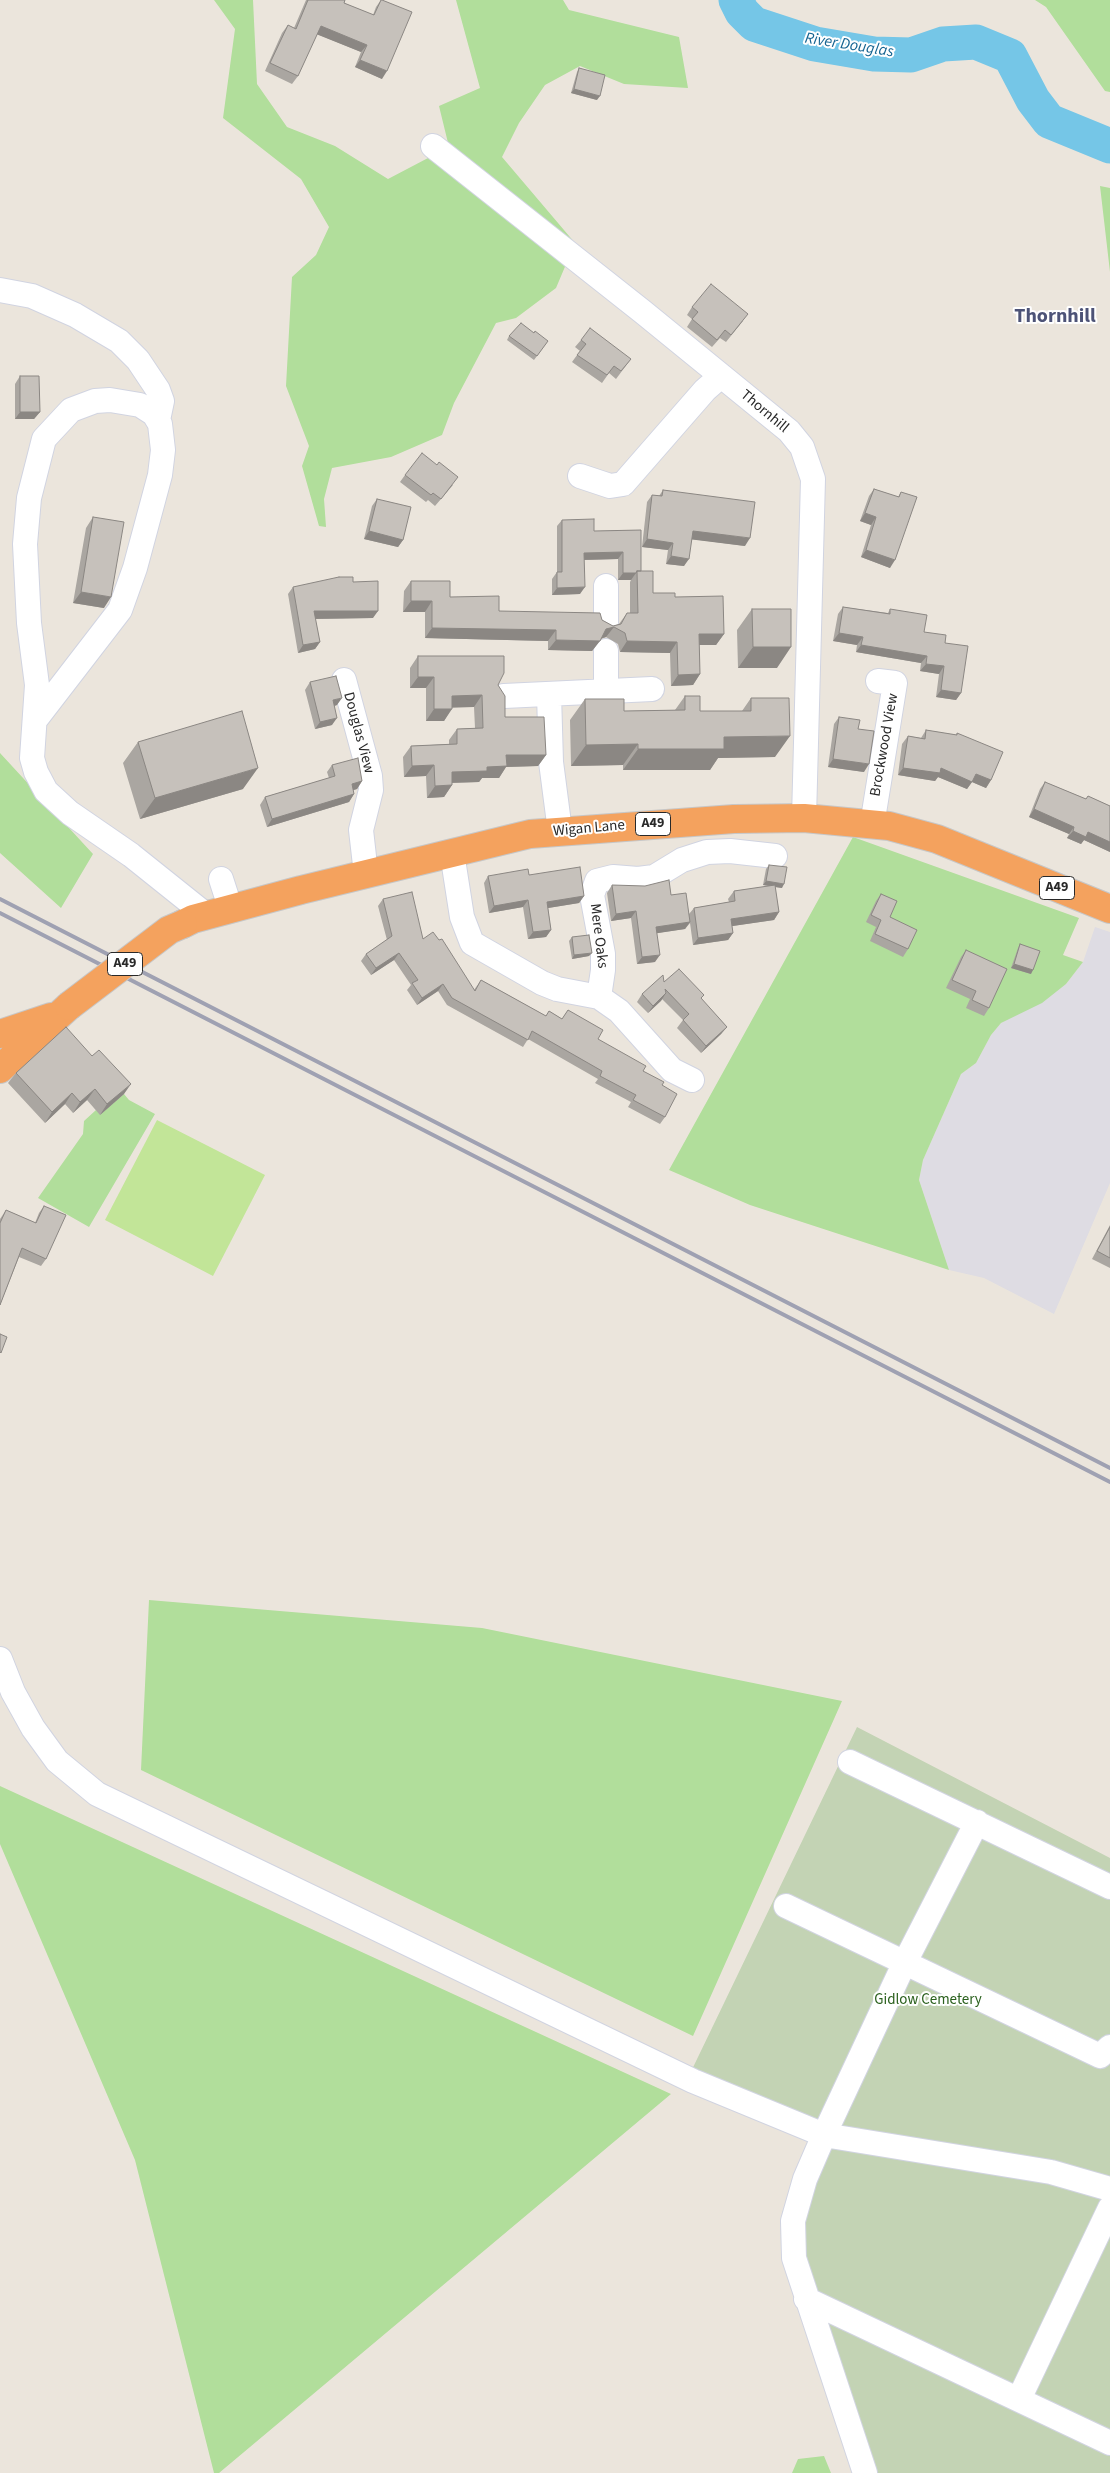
<!DOCTYPE html>
<html>
<head>
<meta charset="utf-8">
<style>
  body { margin:0 }
  canvas { display:block; background:#ebe5dc }
</style>
</head>
<body>
<canvas width="1110" height="2473"></canvas>
<script>
const context = document.querySelector('canvas').getContext('2d');
context.lineJoin = 'round';
function fill(path, color) { context.fillStyle = color; context.fill(path, 'evenodd'); }
const poly = rows => new Path2D(rows.map(r => 'M' + r).join(''));
function strokePath(path, color, width, dash) { context.strokeStyle = color; context.lineWidth = width; context.lineCap = dash ? 'butt' : 'round'; context.setLineDash(dash || []); context.stroke(path); }
function label(font, color, halo, rows, align = 'center') {
  context.font = font + ' "Source Sans 3",sans-serif'; context.lineWidth = 4; context.setLineDash([]); context.textBaseline = 'middle'; context.strokeStyle = halo; context.fillStyle = color; for (const [text, x, y, turn = 0] of rows) {
    context.save(); context.translate(x, y); context.rotate((+turn || 0) * Math.PI / 180); context.textAlign = isNaN(turn) ? turn : align; if (halo) context.strokeText(text, 0, 0); context.fillText(text, 0, 0); context.restore();
  }
}
const industrial = poly([
  [1095,927,1110,932,1110,1183,1054,1314,984,1278,949,1270,919,1180,923,1160,961,1074,976,1063,991,1035,1001,1023,1066,984,1083,962]
]);
const green = poly([
  [214,0,253,0,257,84,287,127,335,146,388,179,449,147,439,106,480,88,456,0,563,0,569,10,679,37,688,88,624,84,580,66,545,85,519,123,502,157,575,243,556,288,516,318,496,323,454,403,442,435,391,457,332,468,324,499,326,527,319,526,302,466,309,446,286,386,292,277,316,255,329,227,301,179,223,118,235,29],
  [1035,0,1110,0,1110,92,1105,91,1046,7],
  [1100,186,1110,188,1110,272],
  [0,753,93,854,61,908,0,853],
  [853,837,1079,918,1063,955,1083,962,1066,984,1042,1003,1001,1023,991,1035,976,1063,961,1074,923,1160,919,1180,949,1270,750,1205,669,1170],
  [124,1094,129,1100,155,1114,89,1227,38,1198,83,1134,84,1121,96,1110,100,1114],
  [149,1600,482,1628,842,1701,693,2036,141,1770],
  [0,1786,671,2094,219,2473,214,2473,135,2160,0,1844],
  [824,2456,831,2473,792,2473,798,2459]
]);
const cemetery = poly([
  [857,1727,1110,1858,1110,2473,857,2473,788,2260,782,2213,810,2141,685,2084]
]);
const pitch = poly([
  [157,1120,265,1175,213,1276,105,1220]
]);
const river = poly([
  [736,0,742,12,754,24,815,44,874,54,911,55,943,44,976,42,1010,56,1033,100,1049,121,1110,146]
]);
const minor = poly([
  [433,146,643,312,789,431,802,447,813,479,804,818],
  [0,290,32,296,75,315,119,341,138,360,158,390,162,401,158,420],
  [580,476,610,486,623,484,705,390,721,376],
  [606,586,606,623],
  [344,680,370,776,371,790,361,830,366,874],
  [606,691,606,651],
  [549,694,551,762,560,831],
  [504,696,652,689],
  [36,719,120,610,135,568,160,475,163,450,160,424,154,414,140,405,110,400,95,401,71,410,44,439,29,498,25,544,29,623,37,685,32,758,36,772,46,791,70,813,131,855,206,915],
  [872,825,895,683,878,681],
  [452,853,462,917,472,943,542,983,557,989,599,997,619,1011,672,1070,692,1080],
  [221,879,231,910],
  [599,997,603,970,603,954,592,895,597,881,613,877,638,879,654,877,682,860,707,852,730,851,775,856],
  [0,1659,13,1692,33,1728,57,1761,97,1794,693,2081,824,2135,1051,2172,1110,2189],
  [850,1762,1110,1887],
  [786,1906,1100,2056,1110,2047],
  [806,2299,1110,2443],
  [1019,2399,1110,2208],
  [865,2473,794,2258,793,2221,805,2179,824,2135,904,1964,977,1822]
]);
const highway = poly([
  [183,924,193,919,301,890,530,834,734,819,804,818,889,826,937,839,1110,909],
  [0,1034,51,1017],
  [0,1069,69,1006]
]);
const rail = poly([
  [0,899,1110,1468],
  [0,913,1110,1482]
]);
const highwayBridge = poly([
  [69,1006,169,930,183,924]
]);
const wall = poly([
  [306,0,345,0,344,3,373,15,376,7,381,0,382,79,355,67,361,52,317,34,298,76,292,84,265,71,282,33,288,25,294,28],
  [579,68,597,100,571,93,577,72],
  [692,307,743,321,726,342,720,338,712,347,687,327,692,319,687,315],
  [534,333,548,341,534,360,507,340,509,336],
  [581,340,631,359,616,379,609,373,602,383,572,362,580,351,575,347],
  [20,376,40,412,34,419,15,419,15,384],
  [405,475,453,485,435,506,428,500,426,502,400,482],
  [874,489,898,497,901,492,890,568,861,557,871,525,860,521,869,496],
  [663,490,745,546,692,539,684,566,666,564,668,550,642,547,647,502,652,495,659,496],
  [377,499,403,540,398,547,364,539,372,506],
  [93,517,104,608,73,603,86,528],
  [562,520,594,531,641,530,641,571,653,593,675,597,724,634,716,645,699,645,700,674,693,685,671,686,670,653,620,652,618,644,606,637,601,639,592,651,548,650,548,641,425,638,425,612,403,612,404,591,411,581,450,597,499,611,602,620,613,626,619,624,627,613,630,613,630,582,631,580,618,580,618,559,584,560,580,594,552,595,552,579,557,572,557,526],
  [353,582,373,618,315,619,320,642,315,649,298,653,288,594,293,587],
  [843,607,888,613,890,609,924,632,945,643,961,693,956,700,936,697,939,674,920,671,921,663,856,652,857,645,833,641,838,614],
  [752,609,777,668,738,668,737,630],
  [418,656,498,685,505,717,546,755,538,766,506,767,499,778,482,778,479,782,452,783,452,785,444,797,427,798,426,776,404,777,403,757,411,746,449,744,449,740,457,729,475,728,474,707,452,707,444,721,426,721,426,688,410,688,410,668],
  [310,682,337,705,334,706,332,725,315,729,305,690],
  [685,696,700,711,742,711,751,698,775,757,718,758,710,770,623,770,623,765,571,766,570,720,585,699,624,711,675,710],
  [839,717,858,729,864,772,828,767,834,724],
  [926,730,956,735,957,733,991,780,986,788,972,782,967,789,938,777,935,781,898,775,902,744,908,736,921,738],
  [138,742,243,789,140,819,123,763],
  [332,765,362,781,357,789,353,790,354,794,349,802,267,827,260,805,265,797,329,778,327,772],
  [1045,782,1086,799,1088,796,1110,806,1110,852,1084,840,1081,844,1067,838,1069,834,1029,817,1040,789],
  [769,865,782,888,775,887,779,912,774,920,732,926,733,933,728,940,693,945,690,923,685,929,657,933,655,962,637,964,631,918,611,921,607,893,612,885,671,895,689,914,694,908,729,902,728,899,734,891,770,886,763,885,766,869],
  [529,875,584,896,579,903,548,908,551,930,546,937,528,939,523,907,489,913,484,883,488,876],
  [881,894,890,917,908,949,903,957,870,941,876,927,866,922,876,901],
  [383,899,474,990,481,980,546,1016,549,1011,562,1019,568,1010,598,1039,662,1085,665,1117,660,1124,628,1107,631,1102,595,1083,598,1079,528,1039,523,1047,447,1005,438,991,417,1005,407,990,411,985,394,960,371,975,361,961,366,954,387,940,378,906],
  [572,937,589,956,572,959,569,941],
  [1020,944,1031,974,1011,968,1018,948],
  [966,950,989,1008,984,1016,966,1008,970,999,946,988,961,957],
  [664,982,701,999,727,1027,721,1034,701,1053,677,1028,683,1020,662,999,648,1013,637,1002,642,994],
  [16,1073,124,1094,100,1115,87,1100,73,1113,65,1104,45,1123,8,1083],
  [44,1206,46,1259,41,1266,19,1257,0,1305,0,1219,6,1210,35,1223,39,1213],
  [1110,1225,1110,1268,1092,1259]
]);
const shadedWall = poly([
  [321,26,367,45,361,52,316,34],
  [360,60,387,71,382,79,355,67],
  [574,89,600,96,597,100,571,93],
  [20,412,40,412,34,419,15,419],
  [865,513,876,517,871,525,860,521],
  [369,531,403,540,398,547,364,539],
  [693,531,750,538,745,546,688,539],
  [647,539,673,543,668,550,642,547],
  [866,550,895,560,890,568,861,557],
  [623,552,618,559,580,560,584,553],
  [671,556,689,559,684,566,666,564],
  [623,573,636,573,631,580,618,580],
  [585,587,580,594,552,595,557,588],
  [81,592,111,597,104,608,73,603],
  [411,601,432,601,425,612,403,612],
  [314,611,378,611,373,618,308,619],
  [614,627,606,637,599,639,606,629],
  [432,628,556,630,548,641,425,638],
  [839,633,863,637,857,645,833,641],
  [699,634,724,634,716,645,691,645],
  [556,640,600,641,592,651,548,650],
  [627,641,677,642,670,653,620,652],
  [320,642,315,649,298,653,303,645],
  [861,645,927,656,921,663,856,652],
  [753,647,791,647,777,668,738,668],
  [926,664,944,666,939,674,920,671],
  [700,674,693,685,671,686,678,675],
  [418,677,434,677,426,688,410,688],
  [941,690,961,693,956,700,936,697],
  [482,695,474,707,443,708,452,696],
  [342,698,337,705,328,708,333,700],
  [434,709,452,709,444,721,426,721],
  [337,718,332,725,315,729,320,722],
  [790,736,775,757,718,758,710,770,623,770,638,749,724,737],
  [638,744,623,765,571,766,586,745],
  [506,755,546,755,538,766,506,767,499,778,482,778,479,782,444,783,452,772],
  [833,759,869,764,864,772,828,767],
  [434,765,426,776,404,777,412,766],
  [258,768,243,789,140,819,155,798],
  [903,768,941,768,976,774,991,780,986,788,972,782,967,789,938,777,935,781,898,775],
  [362,781,357,789,347,792,352,784],
  [452,785,444,797,427,798,435,786],
  [354,794,349,802,267,827,272,819],
  [1034,809,1074,827,1069,834,1029,817],
  [1073,831,1088,832,1110,842,1110,852,1084,840,1081,844,1067,838],
  [766,881,784,884,782,888,763,885],
  [584,896,579,903,542,909,547,902],
  [528,900,523,907,489,913,494,906],
  [636,911,631,918,611,921,616,914],
  [779,912,774,920,726,927,731,919],
  [690,922,685,929,652,934,656,927],
  [551,930,546,937,528,939,533,932],
  [733,933,728,940,693,945,698,938],
  [399,953,394,960,371,975,376,968],
  [592,953,589,956,572,959,574,955],
  [660,955,655,962,637,964,642,957],
  [1014,964,1033,970,1031,974,1011,968],
  [443,984,438,991,417,1005,422,998],
  [666,993,661,1001,648,1013,653,1006],
  [727,1027,721,1034,701,1053,706,1046],
  [131,1084,124,1094,100,1115,107,1104],
  [95,1089,87,1100,73,1113,80,1102],
  [72,1093,65,1104,45,1123,52,1112]
]);
const building = poly([
  [308,0,345,0,344,3,374,15,381,0,382,0,412,12,387,71,360,60,367,45,321,26,298,76,270,63,288,25,296,29,308,0],
  [579,68,605,75,600,96,574,89,579,68],
  [711,284,748,314,731,335,725,330,717,340,692,319,698,312,692,307,711,284],
  [521,323,534,333,535,331,548,341,537,356,509,336,521,323],
  [590,328,631,359,621,371,614,366,607,375,577,355,586,344,581,340,590,328],
  [20,376,39,376,40,412,20,412,20,376],
  [422,453,437,465,439,462,458,477,441,499,433,493,431,495,405,475,422,453],
  [874,489,899,497,901,492,917,497,895,560,866,550,876,517,865,513,874,489],
  [663,490,755,502,750,538,693,531,689,559,671,556,673,543,647,539,652,495,662,496,663,490],
  [377,499,411,507,403,540,369,531,377,499],
  [93,517,124,522,111,597,81,592,93,517],
  [594,519,594,531,641,530,641,571,637,571,636,573,623,573,623,552,584,553,585,587,557,588,557,572,562,572,562,520,594,519],
  [637,571,653,571,653,593,675,593,675,597,723,596,724,634,699,634,700,674,678,675,677,642,627,641,625,633,614,627,606,629,600,641,556,640,556,630,432,628,432,601,411,601,411,581,450,581,450,597,499,596,499,611,600,613,602,620,613,626,621,624,627,613,638,613,637,571],
  [339,577,353,577,353,582,378,581,378,611,314,611,320,642,303,645,293,587,339,577],
  [843,607,890,614,890,609,927,615,924,632,946,635,945,643,968,646,961,693,941,690,944,666,926,664,927,656,861,645,863,637,839,633,843,607],
  [752,609,791,609,791,647,753,647,752,609],
  [418,656,504,656,504,673,498,685,505,696,505,717,544,717,546,755,506,755,507,766,487,767,487,771,452,772,452,785,435,786,434,765,412,766,411,746,457,744,457,729,483,728,482,695,452,696,452,709,434,709,434,677,418,677,418,656],
  [336,676,342,698,333,700,337,718,320,722,310,682,336,676],
  [685,696,700,696,700,711,751,711,751,698,789,698,790,736,724,737,724,749,638,749,638,744,586,745,585,699,624,699,624,711,685,710,685,696],
  [242,711,258,768,155,798,138,742,242,711],
  [839,717,860,720,858,729,874,731,869,764,833,759,839,717],
  [926,730,957,735,957,733,1003,752,991,780,976,774,972,782,941,768,940,773,903,768,908,736,925,739,926,730],
  [358,758,362,781,352,784,354,794,272,819,265,797,335,776,332,765,358,758],
  [1045,782,1086,799,1088,796,1110,806,1110,842,1088,832,1086,837,1073,831,1074,827,1034,809,1045,782],
  [769,865,787,867,784,884,766,881,769,865],
  [580,867,584,896,547,902,551,930,533,932,528,900,494,906,488,876,528,869,529,875,580,867],
  [669,880,671,895,686,893,690,922,656,927,660,955,642,957,636,911,616,914,612,885,645,886,669,880],
  [775,885,779,912,731,919,733,933,698,938,694,908,735,901,734,891,775,885],
  [412,892,423,939,433,932,439,940,442,939,475,991,481,980,546,1016,549,1011,562,1019,568,1010,603,1030,598,1039,646,1066,643,1071,664,1082,662,1085,677,1094,665,1117,633,1100,636,1095,600,1076,602,1071,532,1031,528,1040,452,998,443,984,422,998,412,983,418,980,399,953,376,968,366,954,392,936,383,899,412,892],
  [881,894,897,901,890,917,917,930,908,949,875,934,881,920,871,915,881,894],
  [589,935,592,953,574,955,572,937,589,935],
  [1020,944,1040,951,1033,970,1014,964,1020,944],
  [966,950,1007,969,989,1008,972,1000,976,991,952,980,966,950],
  [679,969,704,995,701,998,727,1027,706,1046,683,1020,689,1014,665,989,666,993,653,1006,642,994,663,975,664,982,679,969],
  [66,1027,92,1056,99,1050,131,1084,107,1104,95,1089,80,1102,72,1093,52,1112,16,1073,66,1027],
  [44,1206,66,1215,46,1259,22,1248,0,1305,0,1223,6,1210,36,1223,44,1206],
  [1110,1227,1110,1258,1097,1251,1110,1227],
  [0,1334,7,1337,1,1353,0,1352,0,1334]
]);
const shields = [
  [653,824,35],
  [1057,888,35],
  [125,964,35]
];
const shieldNames = [
  ["A49",653,824],
  ["A49",1057,888],
  ["A49",125,964]
];
const streetNames = [
  ["Thornhill",764,412,40],
  ["Douglas View",358,733,75],
  ["Brockwood View",885,745,-80],
  ["Wigan Lane",589,829,-5],
  ["Mere Oaks",598,936,83]
];
const parkNames = [
  ["Gidlow Cemetery",928,2001]
];
const waterNames = [
  ["River Douglas",849,46,9]
];
const districtNames = [
  ["Thornhill",1055,318]
];
fill(industrial, '#dedce3');
fill(green, '#b1de9b');
fill(cemetery, '#c3d3b4');
fill(pitch, '#c2e598');
strokePath(river, '#75c6e7', 35);
strokePath(minor, '#d1d4e1', 26);
strokePath(highway, '#c7c7c7', 30);
strokePath(minor, '#fff', 24);
strokePath(highway, '#f4a25e', 28);
strokePath(rail, '#9fa1b2', 4);
strokePath(highwayBridge, '#c7c7c7', 30, []);
strokePath(highwayBridge, '#f4a25e', 28);
fill(wall, '#aaa6a1');
fill(shadedWall, '#8b8783');
fill(building, '#c6c1bb');
strokePath(building, '#8b8783', 1);
for (const [x, y, w] of shields) { const box = new Path2D(); box.roundRect(x - w / 2, y - 11.5, w, 23, 4); context.fillStyle = '#fff'; context.fill(box); strokePath(box, '#292929', 1); }
label('bold 14px', '#292929', null, shieldNames);
label('15px', '#292929', '#fff', streetNames);
label('15px', '#2b611e', '#fff', parkNames);
label('italic 16px', '#156491', '#fff', waterNames);
label('bold 20px', '#4d5377', '#fff', districtNames);
</script>
</body>
</html>
